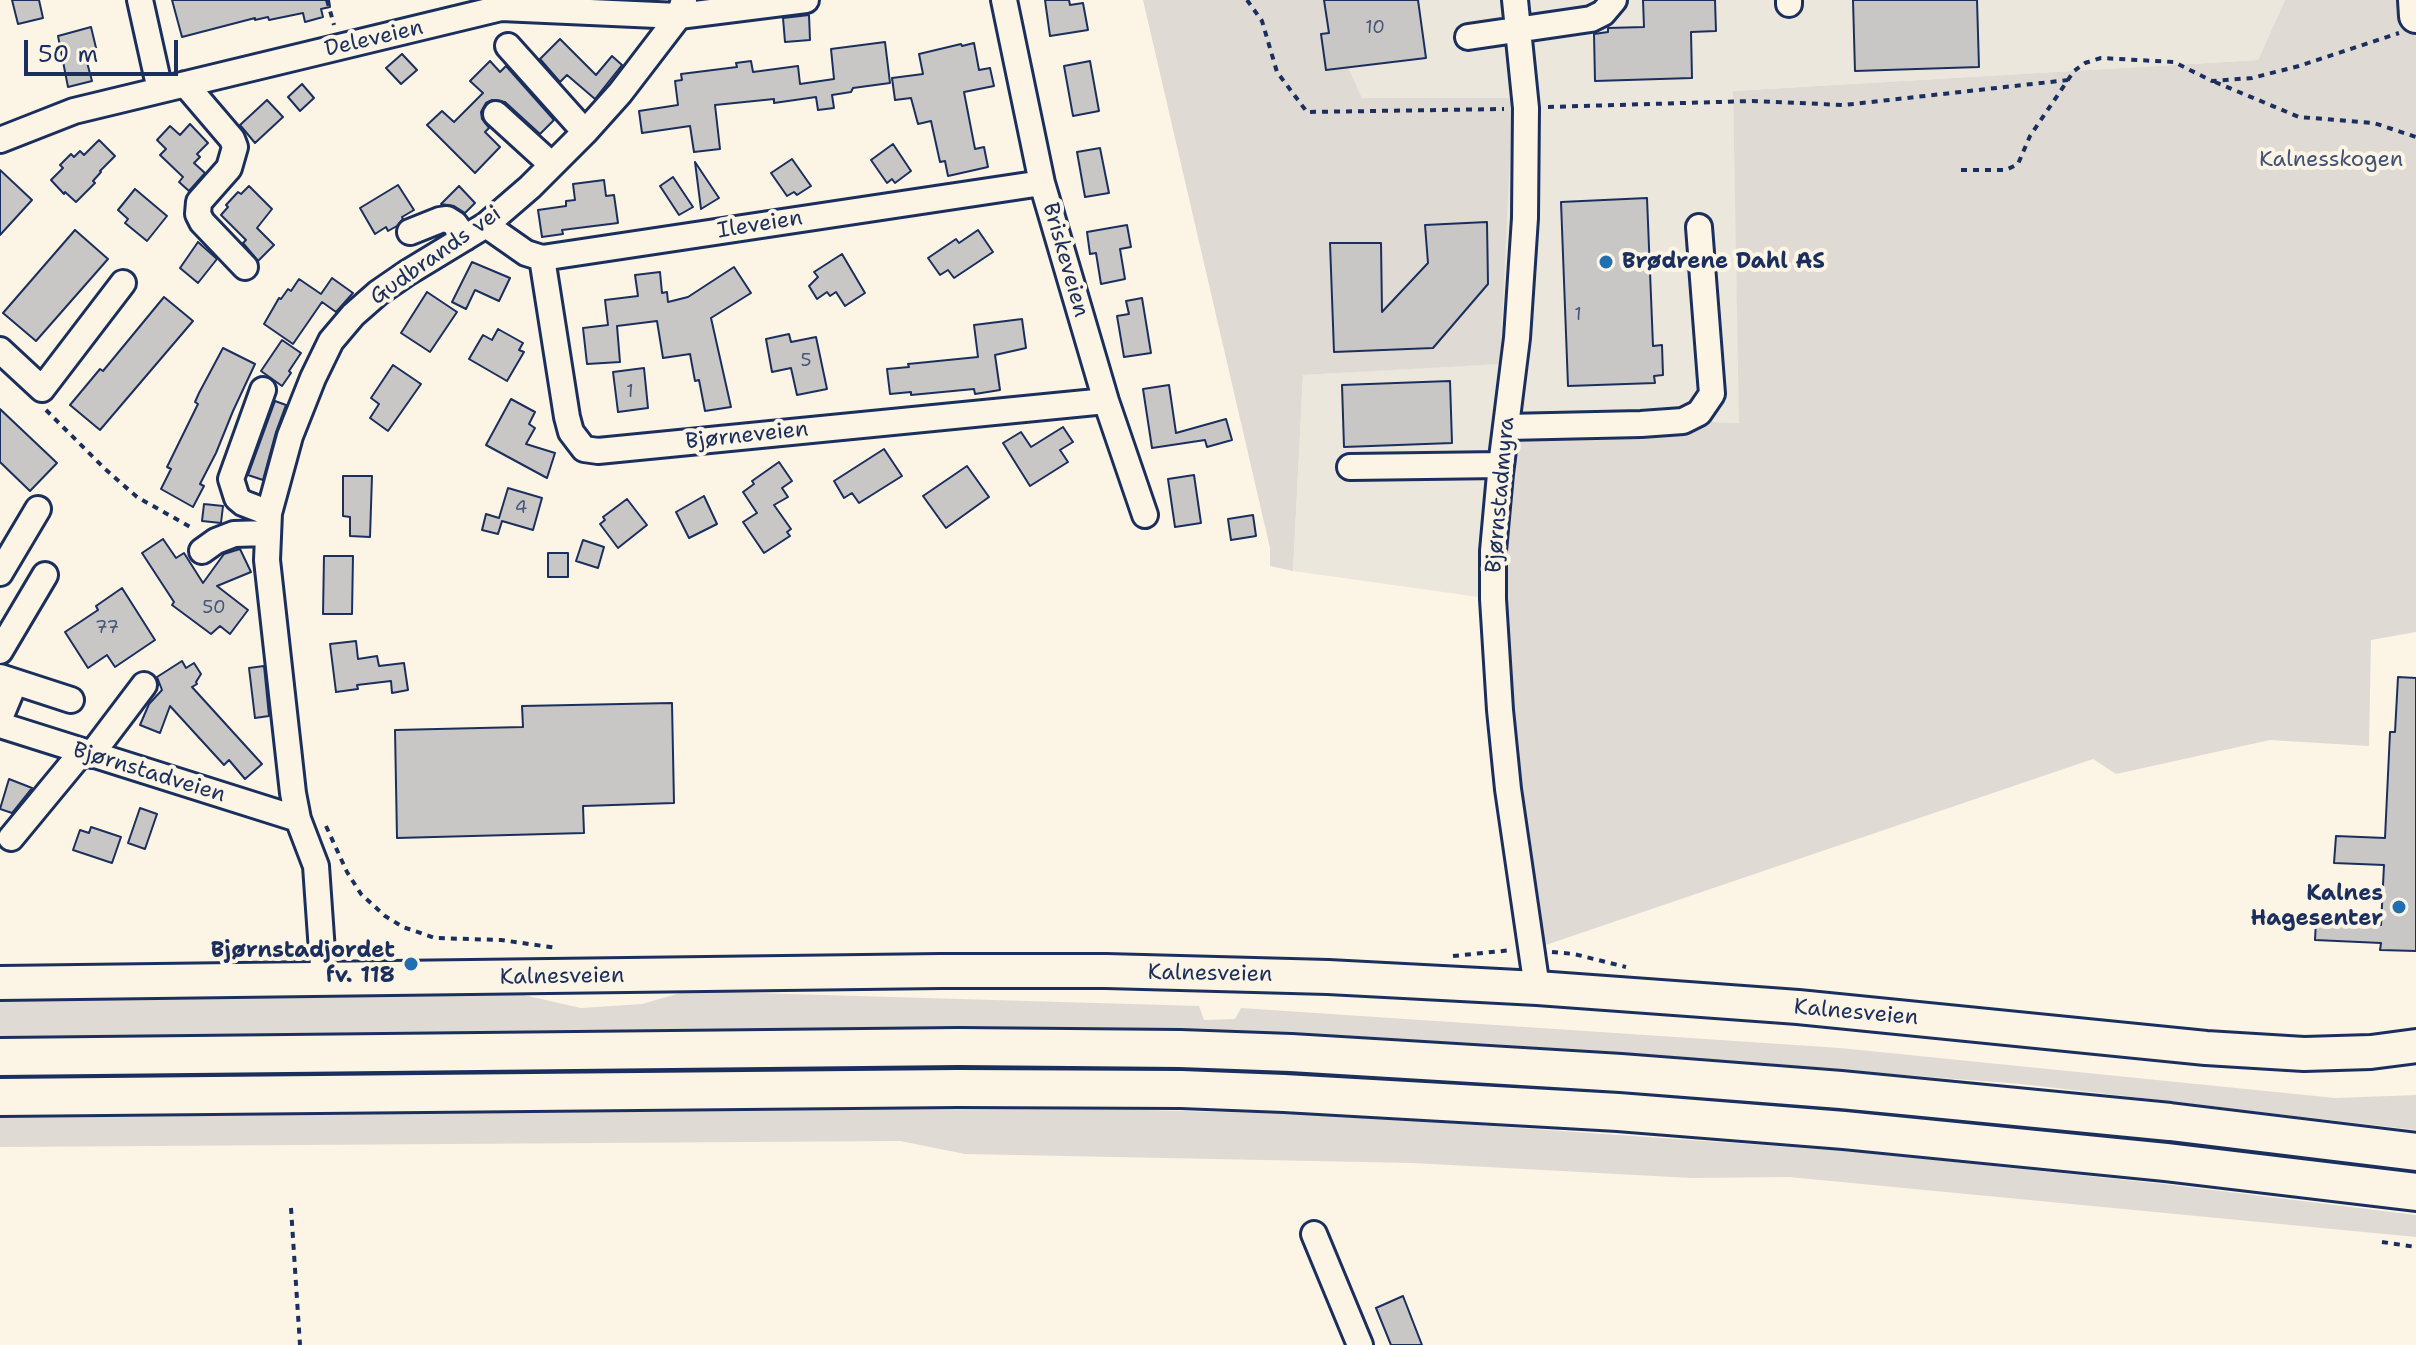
<!DOCTYPE html>
<html>
<head>
<meta charset="utf-8">
<style>
  body { margin:0 }
  #map { position:relative; width:2416px; height:1345px; overflow:hidden; background:#fcf5e5; font-family:"Shantell Sans",sans-serif }
  canvas { display:block }
  .scale { position:absolute; left:24px; top:40px; width:154px; height:36px; box-sizing:border-box; border:4px solid #1b2f5e; border-top:0; padding-left:10px; font-size:24px; line-height:28px; white-space:nowrap; color:#1b2f5e; -webkit-text-stroke:6px #fcf5e5; paint-order:stroke }
</style>
</head>
<body>
<div id="map">
<canvas width="2416" height="1345"></canvas>
<div class="scale">50 m</div>
</div>
<script>
const context = document.querySelector('canvas').getContext('2d');
context.lineJoin = 'round';
function fill(path, color) { context.fillStyle = color; context.fill(path, 'evenodd'); }
const poly = rows => new Path2D(rows.map(r => 'M' + r).join(''));
function strokePath(path, color, width, dash) { context.strokeStyle = color; context.lineWidth = width; context.lineCap = dash ? 'butt' : 'round'; context.setLineDash(dash || []); context.stroke(path); }
function label(font, color, halo, rows, align = 'center') {
  context.font = font + ' "Shantell Sans",sans-serif'; context.lineWidth = 8; context.setLineDash([]); context.textBaseline = 'middle'; context.strokeStyle = halo; context.fillStyle = color; for (const [text, x, y, turn = 0] of rows) {
    context.save(); context.translate(x, y); context.rotate((+turn || 0) * Math.PI / 180); context.textAlign = isNaN(turn) ? turn : align; if (halo) context.strokeText(text, 0, 0); context.fillText(text, 0, 0); context.restore();
  }
}
const built = poly([
  [1331,0,2285,0,2258,60,1733,91,1740,423,1683,421,1493,599,1293,571,1303,375,1500,363,1362,98,1335,38]
]);
const green = poly([
  [1143,0,1331,0,1335,38,1362,98,1511,98,1511,135,1500,364,1303,375,1293,571,1270,566,1270,548],
  [2285,0,2416,0,2416,632,2371,640,2369,746,2270,740,2116,774,2093,759,1531,950,1500,710,1507,427,1683,421,1739,423,1733,91,2258,60],
  [687,991,1199,1006,1204,1020,1235,1019,1241,1008,1840,1048,2335,1098,2416,1095,2416,1130,2021,1084,1496,1044,1194,1029,799,1028,0,1038,0,997,519,994,581,1008,642,1004],
  [1089,1062,1391,1073,1898,1110,1910,1115,1910,1118,1899,1121,0,1082,0,1071],
  [1032,1107,1334,1115,1861,1152,2164,1184,2416,1215,2416,1237,1789,1177,1691,1178,1413,1163,965,1154,900,1141,0,1147,0,1118],
  [1945,1115,1964,1116,2416,1168,2416,1177,1932,1120,1933,1118]
]);
const building = poly([
  [12,0,39,0,43,18,18,24,12,0],
  [172,0,329,0,330,7,321,9,323,17,305,22,303,13,269,20,268,17,255,20,255,18,182,37,172,0],
  [1045,0,1069,0,1070,5,1083,3,1088,30,1050,36,1045,0],
  [1324,0,1418,0,1426,58,1326,70,1321,34,1329,33,1324,0],
  [1643,0,1715,0,1716,31,1691,32,1692,78,1595,81,1594,34,1608,32,1608,28,1644,27,1643,0],
  [1853,0,1977,0,1979,67,1855,71,1853,0],
  [809,15,810,40,785,42,783,18,809,15],
  [91,27,97,52,85,55,92,81,68,87,58,36,91,27],
  [560,39,596,75,612,56,622,65,595,99,567,75,560,82,540,59,560,39],
  [885,42,890,83,853,88,851,92,832,95,834,108,818,110,816,97,774,103,774,99,715,105,720,149,694,152,690,126,642,133,639,111,678,105,675,81,682,80,681,74,737,67,736,63,751,61,753,72,798,66,800,84,834,79,831,49,885,42],
  [974,43,979,70,990,68,994,86,964,92,975,149,984,147,988,167,948,176,945,161,940,162,931,121,918,124,911,98,895,100,892,78,923,74,919,54,961,44,962,46,974,43],
  [402,54,417,70,401,84,386,68,402,54],
  [490,61,500,72,506,66,554,120,540,134,505,102,492,100,486,103,481,112,482,119,489,128,485,132,500,147,475,173,427,125,442,111,454,122,483,93,470,81,490,61],
  [1090,61,1099,111,1073,116,1064,66,1090,61],
  [302,84,314,98,300,111,288,97,302,84],
  [267,100,283,117,255,143,240,125,267,100],
  [190,124,208,143,197,154,200,157,194,163,205,173,189,191,179,182,183,177,160,155,166,149,157,140,170,126,180,135,190,124],
  [99,140,115,156,100,171,101,172,93,181,95,183,76,202,65,192,64,194,51,180,63,168,60,165,71,154,74,157,80,151,84,155,99,140],
  [893,144,911,171,895,183,892,179,887,183,871,160,893,144],
  [1100,148,1109,193,1085,197,1077,152,1100,148],
  [792,159,811,186,797,195,794,192,787,196,771,173,792,159],
  [695,162,719,198,701,209,695,162],
  [0,170,32,200,0,235,0,170],
  [673,177,693,207,679,215,660,186,673,177],
  [604,180,606,196,614,195,618,223,562,230,563,234,542,237,538,210,566,206,566,201,575,200,573,184,604,180],
  [398,185,414,210,402,217,403,219,397,226,388,231,386,227,375,234,360,208,398,185],
  [249,186,272,209,257,228,274,245,258,261,243,243,246,240,221,215,228,207,226,205,238,192,241,194,249,186],
  [459,186,475,203,465,213,454,206,441,204,459,186],
  [135,189,167,216,147,241,125,223,128,219,118,210,135,189],
  [1647,198,1653,346,1662,345,1663,375,1654,376,1655,383,1568,386,1561,202,1647,198],
  [1487,222,1488,284,1433,348,1334,352,1330,243,1381,243,1382,312,1428,263,1425,225,1487,222],
  [1127,225,1131,247,1120,249,1125,279,1101,284,1096,253,1090,254,1087,232,1127,225],
  [75,230,108,259,36,341,3,313,75,230],
  [978,230,993,252,954,278,948,270,940,275,928,258,956,239,959,243,978,230],
  [198,242,217,259,198,283,180,268,198,242],
  [842,254,865,293,845,306,836,292,830,296,827,292,817,299,809,286,818,277,814,272,842,254],
  [472,262,510,278,499,301,475,290,466,309,452,302,472,262],
  [734,267,751,293,711,318,731,407,705,411,699,380,695,381,690,354,663,358,657,321,617,326,620,362,587,364,583,328,608,325,605,300,638,296,635,275,660,272,662,293,667,292,668,302,688,297,734,267],
  [332,278,353,293,336,312,322,302,293,344,264,324,279,298,281,299,288,289,291,291,299,279,321,294,332,278],
  [427,292,457,312,430,352,401,333,427,292],
  [164,297,193,321,100,430,70,405,100,369,103,371,164,297],
  [1142,298,1151,353,1124,357,1117,316,1129,314,1126,301,1142,298],
  [1022,319,1026,348,995,355,1000,390,975,394,974,389,911,395,911,392,890,394,887,369,909,367,908,364,978,357,974,325,1022,319],
  [498,329,523,343,519,350,524,352,507,381,469,359,483,335,492,340,498,329],
  [789,334,791,342,816,337,827,389,797,395,791,368,772,372,766,339,789,334],
  [282,340,301,353,289,371,291,373,282,386,261,371,282,340],
  [223,348,255,364,233,411,216,453,200,484,204,486,193,507,161,489,171,469,167,467,198,404,195,402,199,393,223,348],
  [393,365,421,384,388,431,370,418,379,404,371,398,393,365],
  [644,368,648,408,618,412,613,372,644,368],
  [1450,381,1452,443,1344,447,1342,385,1450,381],
  [1169,385,1176,433,1226,419,1232,440,1207,447,1205,440,1152,448,1143,389,1169,385],
  [511,399,535,412,529,424,535,428,526,444,555,453,547,478,486,445,511,399],
  [275,401,286,405,276,432,263,480,248,475,275,401],
  [0,409,57,463,30,491,0,462,0,409],
  [1063,427,1073,442,1060,450,1068,462,1030,486,1003,443,1021,432,1031,447,1063,427],
  [884,449,902,476,859,503,852,493,844,498,834,481,884,449],
  [779,462,792,481,782,488,788,497,774,505,791,529,787,532,790,536,764,553,743,522,757,513,743,492,754,484,752,481,779,462],
  [967,466,989,497,946,528,923,496,967,466],
  [1194,475,1201,523,1175,527,1168,479,1194,475],
  [343,476,372,476,370,537,350,536,350,517,343,516,343,476],
  [508,488,542,498,533,530,502,521,498,534,482,530,486,514,499,518,508,488],
  [704,496,717,524,689,538,676,512,704,496],
  [627,499,647,525,618,548,600,524,605,520,603,517,627,499],
  [204,504,223,506,221,523,202,521,204,504],
  [1253,515,1256,536,1231,540,1228,519,1253,515],
  [163,539,176,558,184,553,203,583,224,554,240,549,251,572,217,586,248,610,230,634,220,626,211,634,172,605,174,602,142,553,163,539],
  [583,540,604,547,598,568,576,561,583,540],
  [548,553,568,553,568,577,548,577,548,553],
  [324,556,353,556,352,614,323,614,324,556],
  [122,588,155,640,115,667,107,655,88,668,65,632,98,610,96,606,122,588],
  [356,641,358,659,377,656,379,666,404,663,408,690,392,693,391,681,357,685,358,689,336,692,330,644,356,641],
  [182,661,186,668,194,663,201,674,196,682,197,684,192,687,262,764,245,779,229,760,224,765,170,706,160,733,140,725,149,704,162,690,157,677,182,661],
  [264,666,269,716,255,718,249,668,264,666],
  [2398,677,2416,678,2416,951,2380,950,2381,943,2315,940,2316,921,2381,925,2384,865,2334,863,2336,836,2385,838,2390,732,2395,732,2398,677],
  [672,703,674,803,583,806,584,833,397,838,395,730,523,727,522,706,672,703],
  [9,779,32,788,12,813,0,809,9,779],
  [140,808,157,814,145,849,128,843,140,808],
  [91,827,121,837,112,863,73,850,80,830,89,833,91,827],
  [1403,1296,1422,1345,1391,1345,1376,1308,1403,1296]
]);
const path = poly([
  [327,0,334,25],
  [1247,0,1262,21,1277,72,1307,112,1504,109],
  [2215,82,2299,117,2374,123,2416,137],
  [1548,107,1752,101,1844,105,2068,80],
  [1961,170,2006,170,2018,164,2030,136,2074,71,2085,63,2101,58,2174,62,2212,81,2252,78,2299,66,2399,33],
  [46,410,105,469,137,497,194,529],
  [326,826,347,872,361,894,385,916,403,927,435,938,501,940,557,948],
  [1552,952,1574,954,1626,967],
  [1453,956,1512,950],
  [291,1208,300,1345],
  [2382,1242,2416,1247]
]);
const minor = poly([
  [140,0,160,90],
  [1004,0,1042,183,1106,401,1145,515],
  [1515,0,1526,108,1525,218,1517,338,1500,474,1493,551,1493,599,1500,710,1508,789,1537,988],
  [1789,0,1789,4],
  [1468,37,1591,19,1603,13,1614,0],
  [508,46,585,132],
  [185,84,232,139,235,147,229,168,199,202,198,214,202,222,245,267],
  [496,114,552,165],
  [0,140,74,111,501,8,679,16,806,0],
  [486,225,526,253,542,258,1042,183],
  [410,232,440,220,447,219,455,224,465,238],
  [542,258,567,417,571,432,584,449,598,451,1106,401],
  [0,350,42,389,123,283],
  [263,390,231,479,237,498,243,503,269,513],
  [1507,427,1641,424,1683,421,1699,413,1712,394,1699,227],
  [1350,467,1501,465],
  [202,551,216,541,234,534,267,533],
  [0,573,38,509],
  [0,651,45,575],
  [0,677,71,700],
  [0,718,15,682],
  [0,725,298,819],
  [91,755,144,685],
  [11,838,82,752],
  [324,980,316,866,298,819,293,793,267,560,269,513,290,436,313,378,331,341,353,315,378,293,407,273,486,225,530,187,585,132,620,93,679,16,684,0],
  [1314,1234,1360,1345]
]);
const major = poly([
  [2415,0,2416,16],
  [0,983,941,971,1106,971,1328,977,1537,988,1798,1007,2206,1048,2304,1054,2371,1052,2416,1046]
]);
const highway = poly([
  [0,1057,959,1047,1180,1049,1291,1053,1621,1073,1841,1090,2170,1122,2416,1152],
  [0,1097,958,1088,1181,1089,1284,1093,1618,1112,1844,1130,2166,1162,2416,1192]
]);
const markers = [
  [1606,262,8,"#1f6fb2"],
  [2399,907,8,"#1f6fb2"],
  [411,964,8,"#1f6fb2"]
];
const numberNames = [
  ["10",1375,28],
  ["1",1578,315],
  ["5",806,361],
  ["1",630,392],
  ["4",521,508],
  ["50",214,608],
  ["77",107,628]
];
const streetNames = [
  ["Deleveien",374,39,-13],
  ["Ileveien",760,225,-9],
  ["Gudbrands vei",436,256,-35],
  ["Briskeveien",1065,260,74],
  ["Bjørneveien",747,436,-6],
  ["Bjørnstadmyra",1501,495,-85],
  ["Bjørnstadveien",149,773,17],
  ["Kalnesveien",1210,974,1],
  ["Kalnesveien",562,977,-1],
  ["Kalnesveien",1856,1013,5]
];
const parkNames = [
  ["Kalnesskogen",2331,160]
];
const poiNames = [
  ["Brødrene Dahl AS",1622,262,"left"],
  ["Kalnes",2383,894],
  ["Hagesenter",2383,919],
  ["Bjørnstadjordet",395,951],
  ["fv. 118",395,976]
];
fill(built, '#ece7dc');
fill(green, '#dfdbd4');
fill(building, '#c8c7c6');
strokePath(building, '#1b2f5e', 2);
strokePath(minor, '#1b2f5e', 30);
strokePath(major, '#1b2f5e', 38);
strokePath(highway, '#1b2f5e', 42);
strokePath(path, '#1b2f5e', 4, [6, 6]);
strokePath(minor, '#fcf5e5', 24);
strokePath(major, '#fcf5e5', 32);
strokePath(highway, '#fcf5e5', 36);
for (const [x, y, r, color] of markers) { const dot = new Path2D(); dot.arc(x, y, r, 0, 2 * Math.PI); context.fillStyle = color; context.fill(dot); strokePath(dot, '#fcf5e5', 3); }
label('18px', '#465578', null, numberNames);
label('22px', '#1b2f5e', '#fcf5e5', streetNames);
label('22px', '#425176', '#fcf5e5', parkNames);
label('bold 22px', '#1b2f5e', '#fcf5e5', poiNames, 'right');
</script>
</body>
</html>
